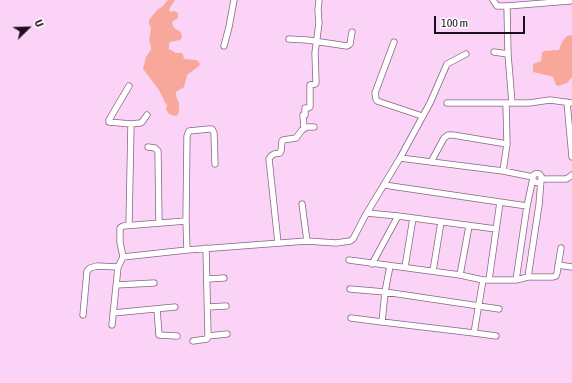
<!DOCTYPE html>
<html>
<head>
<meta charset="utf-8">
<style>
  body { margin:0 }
  #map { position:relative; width:572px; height:383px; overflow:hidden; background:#fad3f6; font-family:"Asap Condensed",sans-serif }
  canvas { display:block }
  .north { position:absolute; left:8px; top:8px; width:40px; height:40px; -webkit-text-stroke:3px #fff; paint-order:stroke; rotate:67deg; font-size:11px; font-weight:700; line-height:16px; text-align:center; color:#1c0f1b }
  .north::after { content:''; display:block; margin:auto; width:14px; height:18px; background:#1c0f1b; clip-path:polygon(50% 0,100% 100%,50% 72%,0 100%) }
  .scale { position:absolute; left:434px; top:16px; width:91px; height:18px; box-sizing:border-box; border:2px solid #1c0f1b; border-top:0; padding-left:5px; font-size:12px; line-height:14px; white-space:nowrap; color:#1c0f1b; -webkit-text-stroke:3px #fff; paint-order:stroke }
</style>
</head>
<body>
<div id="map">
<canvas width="572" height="383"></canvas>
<div class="north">U</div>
<div class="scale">100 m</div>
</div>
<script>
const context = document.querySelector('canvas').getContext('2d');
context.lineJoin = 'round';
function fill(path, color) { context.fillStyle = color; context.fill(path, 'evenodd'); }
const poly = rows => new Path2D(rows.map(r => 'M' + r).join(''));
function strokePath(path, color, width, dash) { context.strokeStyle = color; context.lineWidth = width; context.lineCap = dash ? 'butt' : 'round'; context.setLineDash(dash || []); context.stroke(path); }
const green = poly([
  [168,0,175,0,169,9,170,12,174,11,178,13,178,18,173,21,172,23,174,28,181,32,182,38,180,40,170,42,169,44,169,49,176,53,182,53,183,55,184,59,196,60,199,62,200,64,199,66,187,75,184,87,176,92,176,96,179,103,179,110,178,115,175,116,169,114,166,109,167,105,166,103,165,103,163,98,159,90,143,69,146,57,151,50,151,46,149,40,151,29,149,23,149,20,158,9,162,7],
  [572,35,572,77,567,83,559,86,556,85,553,77,550,76,533,72,533,64,541,61,542,53,544,51,559,50,562,42,567,36]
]);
const street = poly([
  [493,0,497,6,507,6,570,1],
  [507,6,508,54,512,103],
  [289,39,307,40,347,46,350,44,352,32],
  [394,42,375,93,376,99,377,101,422,116],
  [224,46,229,27,234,0],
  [494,52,508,54],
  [466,54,447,64,430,103,400,158,503,171,533,177],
  [129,86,109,120,109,122,131,124,140,123,142,122,147,115],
  [567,102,572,157],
  [447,103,529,103,550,100,572,103],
  [304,129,303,115,305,115,305,108,308,108,310,107,310,85,315,84,316,83,315,53,319,23,318,10,319,0],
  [148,147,155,148,158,151,159,223],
  [431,162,444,138,448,135,453,135,507,144],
  [503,171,507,144,506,103],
  '532.5 178a4.5 4.5 0 1 1 9 0a4.5 4.5 0 1 1-9 0Z',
  [541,179,566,179,568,178,572,175],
  [384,185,527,206],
  [302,204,307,241],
  [367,213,398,216,496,229],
  [129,225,131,124],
  [278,243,269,159,271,156,274,154,280,153,281,151,282,141,283,140,296,138,302,130,307,127,314,127],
  [187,250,186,221,187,136,189,131,209,129,212,129,214,133,215,164],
  [123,257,187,250,307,241,336,243,350,241,353,239,365,216,400,158],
  [349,260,460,275,483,280,516,280,528,277,553,277,556,276,557,273,561,248],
  [372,264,398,216],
  [558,265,572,267],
  [390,266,385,292,382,322,474,333,483,280],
  [405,267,413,218],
  [433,271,441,222],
  [460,275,469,226],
  [528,277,539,205,541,180],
  [207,279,224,278],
  [489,280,500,202],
  [516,280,527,206,533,178],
  [116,285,154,283],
  [350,289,385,292,499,309],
  [208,307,226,306],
  [157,309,159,335,177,336],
  [113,313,175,307],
  [83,315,87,271,90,268,97,266,118,267],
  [351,318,382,322],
  [112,325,118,267,123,257,120,242,120,228,123,226,186,221],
  [474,333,496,336],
  [208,336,227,334],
  [193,341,207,339,208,336,206,248]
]);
fill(green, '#f7a89a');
strokePath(street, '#876583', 7);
strokePath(street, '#fff', 5.5);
</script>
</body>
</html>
